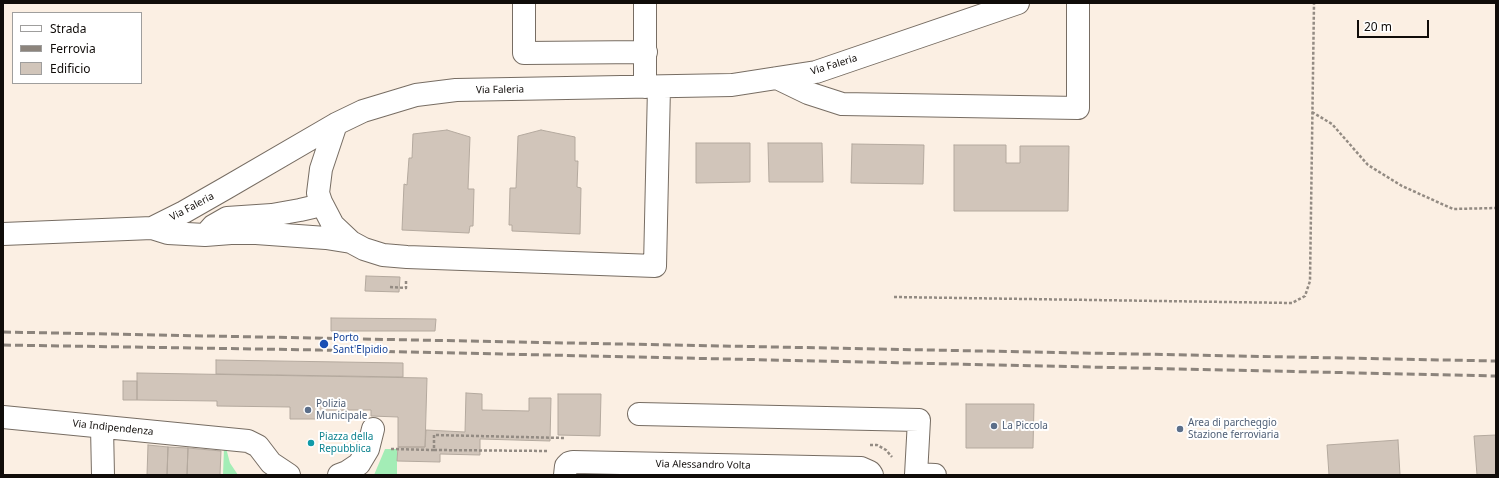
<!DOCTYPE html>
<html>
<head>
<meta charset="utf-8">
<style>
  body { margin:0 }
  #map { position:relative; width:1499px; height:478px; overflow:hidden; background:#fbefe3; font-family:"Noto Sans",sans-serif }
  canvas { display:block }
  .frame { position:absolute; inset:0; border:4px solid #100c09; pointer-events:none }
  .legend { position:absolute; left:12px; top:12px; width:130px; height:72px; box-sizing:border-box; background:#fff; border:1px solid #9f9e9d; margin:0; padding:5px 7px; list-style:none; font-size:12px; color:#100c09 }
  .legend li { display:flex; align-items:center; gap:8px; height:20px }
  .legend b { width:20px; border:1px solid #9f9e9d }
  .scale { position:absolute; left:1357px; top:20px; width:72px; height:18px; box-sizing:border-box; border:2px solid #100c09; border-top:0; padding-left:5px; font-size:12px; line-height:14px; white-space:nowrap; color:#100c09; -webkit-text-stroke:3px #fff; paint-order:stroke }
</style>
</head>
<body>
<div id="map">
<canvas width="1499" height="478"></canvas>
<div class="frame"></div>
<ul class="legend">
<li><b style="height:5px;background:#fff"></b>Strada</li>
<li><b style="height:5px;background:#8c847c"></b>Ferrovia</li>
<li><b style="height:11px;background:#d1c5ba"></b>Edificio</li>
</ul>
<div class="scale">20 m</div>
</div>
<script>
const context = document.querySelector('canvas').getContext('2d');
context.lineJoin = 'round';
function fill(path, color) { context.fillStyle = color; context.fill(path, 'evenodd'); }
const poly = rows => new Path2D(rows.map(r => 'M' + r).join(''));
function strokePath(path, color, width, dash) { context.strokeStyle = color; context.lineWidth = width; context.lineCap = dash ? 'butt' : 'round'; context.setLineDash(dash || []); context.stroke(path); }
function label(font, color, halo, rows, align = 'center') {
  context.font = font + ' "Noto Sans",sans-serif'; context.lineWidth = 4; context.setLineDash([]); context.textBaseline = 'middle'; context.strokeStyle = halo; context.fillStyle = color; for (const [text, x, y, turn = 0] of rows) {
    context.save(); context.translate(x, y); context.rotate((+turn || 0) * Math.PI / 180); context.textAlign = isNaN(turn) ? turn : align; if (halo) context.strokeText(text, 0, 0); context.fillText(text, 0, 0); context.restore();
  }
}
const green = poly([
  [224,448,226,448,230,463,238,475,223,475],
  [385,449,397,449,397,475,374,475]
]);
const building = poly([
  [447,130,470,137,468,189,474,189,473,226,470,226,469,233,402,230,404,184,407,185,409,158,412,158,413,134,447,130],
  [541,130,575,137,575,161,578,161,577,187,581,188,580,234,512,231,512,225,509,225,510,188,516,188,518,136,541,130],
  [696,143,750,143,750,182,696,183,696,143],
  [768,143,822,143,823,182,769,182,768,143],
  [852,144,924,145,923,184,851,183,852,144],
  [954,145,1006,145,1006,163,1020,163,1020,146,1069,146,1068,211,954,211,954,145],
  [366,276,400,277,399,292,365,291,366,276],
  [331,318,436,319,435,331,331,331,331,318],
  [216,360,403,363,403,377,216,374,216,360],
  [137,373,427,378,425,447,398,447,398,417,371,416,371,410,342,410,342,419,290,419,290,407,217,406,217,401,137,400,137,373],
  [123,381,137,381,137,400,123,400,123,381],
  [466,393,482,394,482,410,529,411,529,398,551,398,550,441,480,439,480,455,440,454,440,462,397,461,398,447,425,447,426,430,465,432,466,393],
  [558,394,601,394,600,436,558,435,558,394],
  [966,404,1034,404,1033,448,966,448,966,404],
  [1496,435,1496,475,1477,475,1474,436,1496,435],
  [1398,440,1400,475,1329,475,1327,445,1398,440],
  [148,445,168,447,167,475,147,475,148,445],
  [168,447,188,448,187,475,167,475,168,447],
  [188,448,221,451,220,475,187,475,188,448]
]);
const path = poly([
  [1312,112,1332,124,1368,165,1402,186,1453,209,1496,208],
  [390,287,406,288,406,280],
  [894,297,1292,303,1305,296,1310,281,1314,3],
  [870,445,877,445,886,450,892,457],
  [391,449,434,450,434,435,565,438],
  [434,450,549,451]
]);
const minor = poly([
  [524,3,524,53,646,52],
  [777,78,808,93,842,104,1078,108,1078,3],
  [645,87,645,3],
  [336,124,321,169,318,193,321,202,333,225,351,242],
  [152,228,168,233,205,235,231,233,256,233,326,238,351,242,364,249,383,255,407,257,655,266,659,87],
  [3,234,152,228,184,212,226,188,336,124,363,111,416,95,456,90,732,85,777,78,816,72,1018,3],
  [205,235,213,226,227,218,272,215,300,210,313,207,321,202],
  [639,414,919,420,916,475],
  [3,417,248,441,258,446,271,463,289,475],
  [102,427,103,475],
  [916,474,935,475],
  [339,475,347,472,359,464,368,449,373,429],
  [565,475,566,466,569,463,573,462,861,468,870,472,872,475]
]);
const rail = poly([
  [3,332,1496,361],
  [3,345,320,350,1496,376]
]);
const markers = [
  [324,344,5,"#1a4fb4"],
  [308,410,4,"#5c6f8a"],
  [994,426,4,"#5c6f8a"],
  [1180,429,4,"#5c6f8a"],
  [311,443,4,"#0f9aa8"]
];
const streetNames = [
  ["Via Faleria",834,65,-17],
  ["Via Faleria",500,90,-1],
  ["Via Faleria",192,207,-28],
  ["Via Indipendenza",113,428,6],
  ["Via Alessandro Volta",703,465,1]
];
const transitNames = [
  ["Porto",333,338],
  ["Sant'Elpidio",333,350]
];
const serviceNames = [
  ["Polizia",316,404],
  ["Municipale",316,416],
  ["Area di parcheggio",1188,423],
  ["Stazione ferroviaria",1188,435],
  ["La Piccola",1002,426]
];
const cultureNames = [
  ["Piazza della",319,437],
  ["Repubblica",319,449]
];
fill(green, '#a3edb6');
fill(building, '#d1c5ba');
strokePath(building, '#b4a99e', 1);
strokePath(minor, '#776d63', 24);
strokePath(path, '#938b83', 2.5, [3, 2]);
strokePath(minor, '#fff', 22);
strokePath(rail, '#8c847c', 3, [8, 4]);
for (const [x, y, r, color] of markers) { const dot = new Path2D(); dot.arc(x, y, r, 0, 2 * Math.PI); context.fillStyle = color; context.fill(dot); strokePath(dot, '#fff', 1.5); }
label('10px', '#100c09', '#fff', streetNames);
label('10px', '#164399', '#fff', transitNames, 'left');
label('10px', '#4e5e75', '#fff', serviceNames, 'left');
label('10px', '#0d838f', '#fff', cultureNames, 'left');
</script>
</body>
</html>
